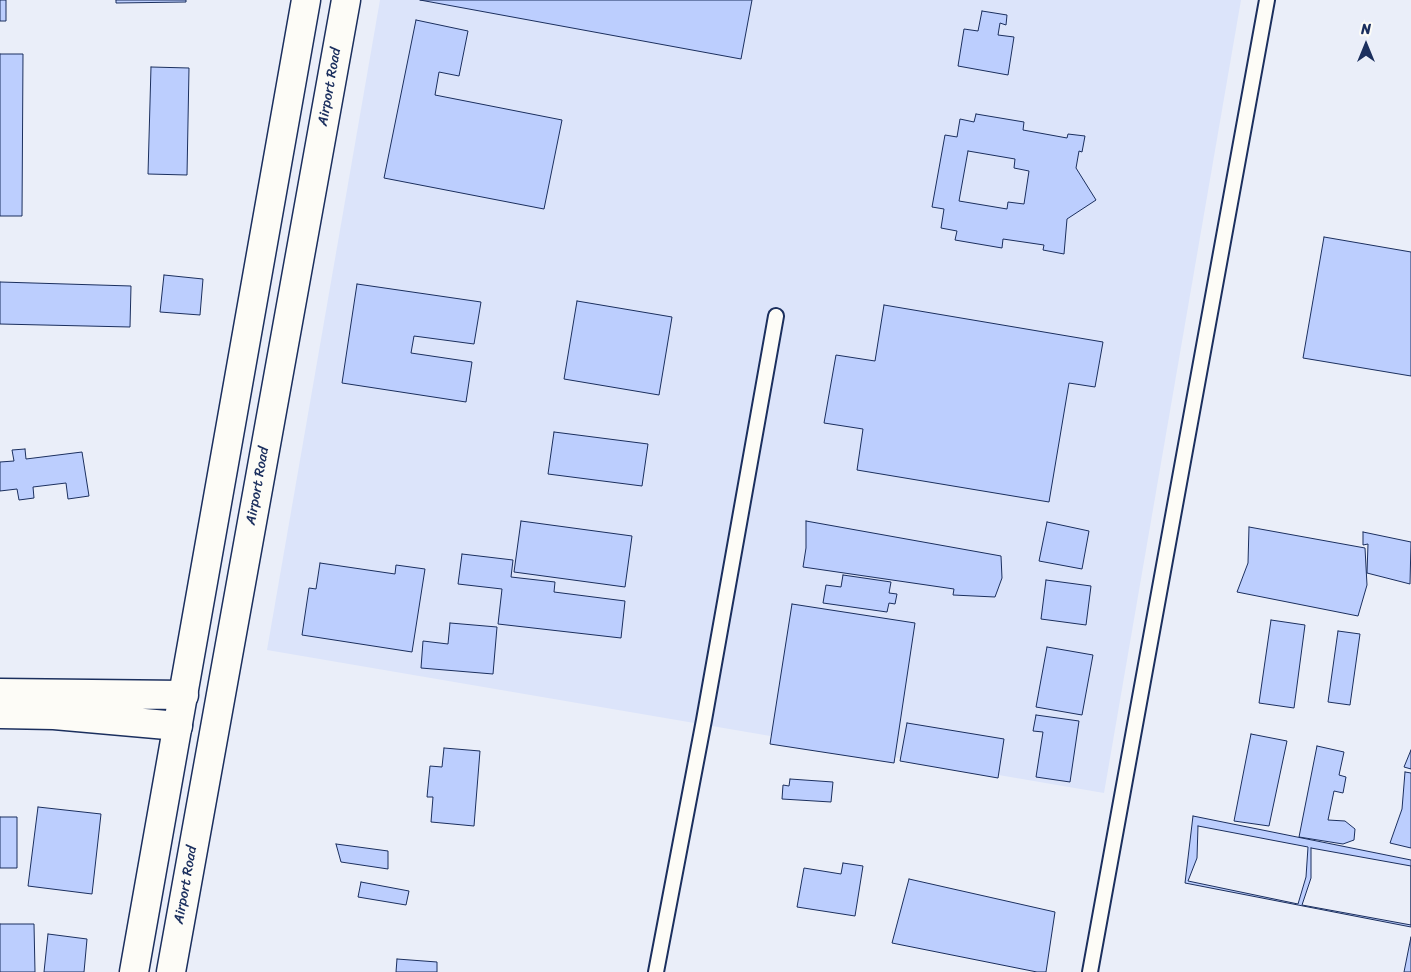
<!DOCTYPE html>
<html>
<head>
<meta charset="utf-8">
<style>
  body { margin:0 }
  #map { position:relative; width:1411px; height:972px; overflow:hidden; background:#eaeef9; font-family:Sriracha,sans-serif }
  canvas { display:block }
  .north { position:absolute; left:1341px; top:20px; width:50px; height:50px; -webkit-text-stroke:4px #fdfcf7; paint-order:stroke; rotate:0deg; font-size:14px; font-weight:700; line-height:20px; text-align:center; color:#1b2f5e }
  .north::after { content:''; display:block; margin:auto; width:18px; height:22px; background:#1b2f5e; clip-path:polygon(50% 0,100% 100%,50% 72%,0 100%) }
</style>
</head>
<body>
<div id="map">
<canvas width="1411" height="972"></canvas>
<div class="north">N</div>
</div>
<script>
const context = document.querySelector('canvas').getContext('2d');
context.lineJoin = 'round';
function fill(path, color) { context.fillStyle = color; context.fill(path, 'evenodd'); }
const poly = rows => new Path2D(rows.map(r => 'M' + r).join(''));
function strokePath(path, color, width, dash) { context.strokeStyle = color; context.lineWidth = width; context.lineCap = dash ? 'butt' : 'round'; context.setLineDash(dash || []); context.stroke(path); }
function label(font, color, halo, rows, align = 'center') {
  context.font = font + ' Sriracha,sans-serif'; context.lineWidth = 4; context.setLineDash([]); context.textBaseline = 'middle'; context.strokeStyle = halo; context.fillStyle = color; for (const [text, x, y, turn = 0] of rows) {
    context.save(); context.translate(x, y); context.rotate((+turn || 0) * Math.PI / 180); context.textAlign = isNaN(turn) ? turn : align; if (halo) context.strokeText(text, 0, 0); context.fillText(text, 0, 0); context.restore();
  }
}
const built = poly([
  [380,0,1241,0,1104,793,267,650]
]);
const building = poly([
  [0,0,6,0,6,21,0,21,0,0],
  [116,0,186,0,186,2,116,3,116,0],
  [420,0,752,0,741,59,420,0],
  [982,11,1007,15,1006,25,1000,23,998,35,1014,37,1008,75,958,66,964,29,978,31,982,11],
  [416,20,468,31,459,76,439,72,435,95,562,120,544,209,384,178,416,20],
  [0,54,23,54,22,216,0,216,0,54],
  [151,67,189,68,187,175,148,174,151,67],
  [976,114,1024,122,1023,130,1067,138,1068,134,1085,136,1082,152,1079,151,1076,168,1096,200,1067,219,1064,254,1043,250,1044,245,1003,239,1002,248,955,240,957,231,941,228,944,209,932,207,945,135,957,137,960,119,974,122,976,114],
  [968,151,1015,159,1014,168,1029,171,1024,204,1008,202,1007,209,959,201,968,151],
  [1324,237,1411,252,1411,376,1303,358,1324,237],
  [164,275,203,279,200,315,160,312,164,275],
  [0,282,131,286,130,327,0,324,0,282],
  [357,284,481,302,474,344,414,336,411,353,472,362,466,402,342,383,357,284],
  [577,301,672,317,659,395,564,379,577,301],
  [884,305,1103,342,1095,387,1069,383,1049,502,857,470,863,429,824,423,836,355,875,361,884,305],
  [554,432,648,444,642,486,548,474,554,432],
  [25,449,26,459,82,452,89,496,68,499,66,483,33,487,34,498,19,500,17,489,0,491,0,462,14,461,12,450,25,449],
  [521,521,632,536,625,587,514,572,521,521],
  [806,521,1001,556,1002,578,995,597,953,595,954,589,803,567,806,548,806,521],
  [1047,522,1089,531,1082,569,1039,561,1047,522],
  [1249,527,1365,548,1367,585,1358,616,1237,592,1248,563,1249,527],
  [1363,532,1411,542,1410,584,1367,573,1368,544,1363,545,1363,532],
  [462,554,513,560,511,577,555,582,554,592,625,601,621,638,498,624,502,589,458,584,462,554],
  [320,563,395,574,396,565,425,569,412,652,302,635,309,588,316,589,320,563],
  [843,575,891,582,889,593,897,594,895,604,889,603,887,612,823,603,826,585,841,587,843,575],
  [1046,580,1091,586,1086,625,1041,619,1046,580],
  [792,604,915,623,894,763,770,744,792,604],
  [1271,620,1305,625,1294,708,1259,703,1271,620],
  [450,623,497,627,493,674,421,668,423,641,448,644,450,623],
  [1338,631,1360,634,1350,705,1328,702,1338,631],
  [1047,647,1093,655,1082,715,1036,707,1047,647],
  [1036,715,1079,721,1070,782,1036,777,1043,732,1033,731,1036,715],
  [907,723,1004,739,998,778,900,761,907,723],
  [1251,734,1287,741,1269,826,1234,821,1251,734],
  [1317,746,1344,752,1339,775,1346,777,1343,793,1334,791,1328,820,1345,821,1355,829,1354,840,1343,844,1299,837,1317,746],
  [444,748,480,751,474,826,431,822,433,797,427,797,430,766,442,767,444,748],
  [1411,750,1411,769,1404,767,1411,750],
  [1405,772,1411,773,1411,848,1390,843,1402,809,1405,772],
  [790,779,833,782,831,802,782,799,783,785,789,786,790,779],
  [38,807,101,814,92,894,28,886,38,807],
  [1193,816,1411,860,1411,927,1185,883,1193,816],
  [0,817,17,817,17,868,0,868,0,817],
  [1198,826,1308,847,1306,877,1298,904,1188,881,1197,858,1198,826],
  [336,844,388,851,388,869,341,862,336,844],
  [1311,848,1411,866,1411,925,1302,905,1311,878,1311,848],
  [843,863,863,866,855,916,797,907,804,868,841,874,843,863],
  [909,879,1055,912,1046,972,1037,972,892,943,909,879],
  [361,882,409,891,406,905,358,897,361,882],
  [0,924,34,924,35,972,0,972,0,924],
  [48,934,87,939,84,972,44,972,48,934],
  [1411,937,1411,972,1404,972,1411,937],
  [397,959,437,962,437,972,396,972,397,959]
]);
const service = poly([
  [656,972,704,720,776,316],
  [1090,972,1267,0]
]);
const minor = poly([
  [0,693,184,695],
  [0,714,54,715,178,726]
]);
const secondary = poly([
  [134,972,306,0],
  [171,972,346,0]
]);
const streetNames = [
  ["Airport Road",330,87,-80],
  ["Airport Road",258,486,-80],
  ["Airport Road",186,885,-80]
];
fill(built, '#dce4fa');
fill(building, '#bccefe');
strokePath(building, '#1b2f5e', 1);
strokePath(service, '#1b2f5e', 18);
strokePath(minor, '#1b2f5e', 31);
strokePath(secondary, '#1b2f5e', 31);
strokePath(service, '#fdfcf7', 14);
strokePath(minor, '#fdfcf7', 28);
strokePath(secondary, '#fdfcf7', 28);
label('14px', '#1b2f5e', '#fdfcf7', streetNames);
</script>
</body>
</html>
